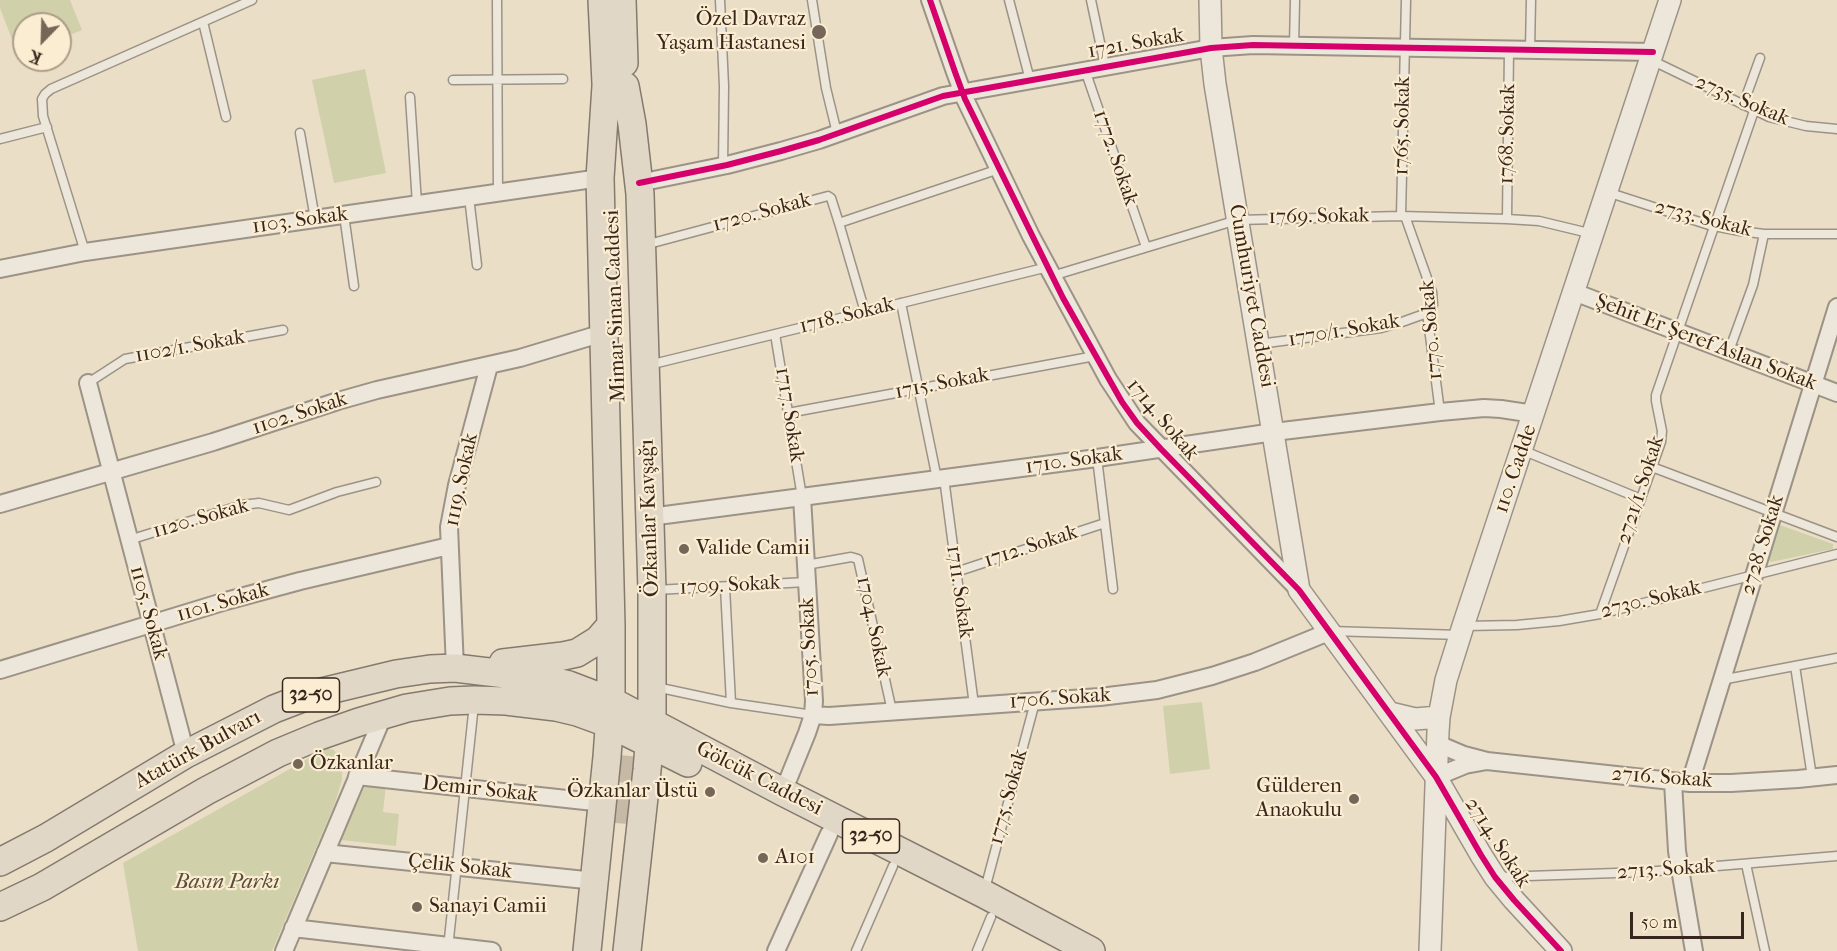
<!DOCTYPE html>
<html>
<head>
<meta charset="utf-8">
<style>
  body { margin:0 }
  #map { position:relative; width:1837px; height:951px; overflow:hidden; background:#eadec7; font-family:"IM FELL French Canon",serif }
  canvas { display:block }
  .north { position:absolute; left:12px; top:12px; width:60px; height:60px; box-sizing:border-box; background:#fbedd1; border:2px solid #ad9d89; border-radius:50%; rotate:203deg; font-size:16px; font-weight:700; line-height:24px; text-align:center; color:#38261e }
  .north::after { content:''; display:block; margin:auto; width:21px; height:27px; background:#766659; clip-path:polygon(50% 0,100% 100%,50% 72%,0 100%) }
  .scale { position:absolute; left:1630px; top:912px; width:114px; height:27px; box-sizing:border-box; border:3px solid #38261e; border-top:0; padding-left:8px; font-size:18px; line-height:21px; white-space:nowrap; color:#38261e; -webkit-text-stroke:4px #fbedd1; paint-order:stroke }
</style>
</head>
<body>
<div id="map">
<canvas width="1837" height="951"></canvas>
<div class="north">K</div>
<div class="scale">50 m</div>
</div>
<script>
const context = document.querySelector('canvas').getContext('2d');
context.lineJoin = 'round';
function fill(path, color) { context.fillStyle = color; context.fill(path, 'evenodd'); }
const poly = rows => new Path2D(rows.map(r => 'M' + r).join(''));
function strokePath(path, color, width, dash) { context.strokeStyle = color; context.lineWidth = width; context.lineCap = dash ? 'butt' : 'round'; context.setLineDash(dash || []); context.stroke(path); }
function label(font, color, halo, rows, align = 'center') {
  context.font = font + ' "IM FELL French Canon",serif'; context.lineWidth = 4.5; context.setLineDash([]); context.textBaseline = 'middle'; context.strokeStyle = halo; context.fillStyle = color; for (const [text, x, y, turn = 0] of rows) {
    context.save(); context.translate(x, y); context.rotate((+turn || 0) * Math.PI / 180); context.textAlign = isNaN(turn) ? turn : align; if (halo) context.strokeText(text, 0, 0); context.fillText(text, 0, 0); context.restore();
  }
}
const green = poly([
  [0,0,70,0,82,30,60,39,60,24,24,24,24,53,18,55,0,8],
  [365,69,386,173,334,183,312,80],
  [1777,524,1833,544,1833,549,1771,562,1766,558],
  [1202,702,1210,769,1170,774,1163,706],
  [327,748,334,750,342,762,342,780,335,803,272,951,138,951,123,863],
  [367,781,386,784,383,812,399,814,396,846,341,840]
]);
const primaryTunnel = poly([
  [615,823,624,710]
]);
const service = poly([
  [497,0,498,193],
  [720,0,724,86,723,166],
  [812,0,826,88,837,133],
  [1009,0,1030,80],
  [1091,0,1105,66],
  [203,22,226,117],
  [1294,46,1295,0],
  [1530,50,1531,0],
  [1651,60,1769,117,1806,126,1837,129],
  [1085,70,1146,247],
  [453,80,563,79],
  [410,97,417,204],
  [1743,105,1760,58],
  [300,133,315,219],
  [0,139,47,127],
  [1607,192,1709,225,1740,231,1764,234,1837,234],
  [469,197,477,265],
  [344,215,354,286],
  [1401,216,1406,0],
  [1405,216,1432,292,1433,305,1427,313,1440,412],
  [1507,219,1509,49],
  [839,223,865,312],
  [645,245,828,196,831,198,839,223,999,169],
  [85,252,43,116,42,99,45,94,51,89,252,0],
  [1052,276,1237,220,1401,216,1507,219,1539,221,1593,234],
  [901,303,937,479],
  [775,334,802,497],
  [1259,344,1381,328,1402,322,1427,313],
  [1729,351,1753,285,1764,234],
  [649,365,1048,267],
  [88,383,125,359,283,330],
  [788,413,1095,356],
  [1522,450,1641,499],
  [1097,458,1113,589],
  [1652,467,1837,537],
  [944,478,974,705],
  [129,540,242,505,259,503,289,510,337,492,376,482],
  [806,565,851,557,858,559,892,711],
  [956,572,1105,523],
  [725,587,731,703],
  [655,590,807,582],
  [1600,614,1661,442,1662,431,1656,401,1656,395,1754,111],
  [1465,626,1517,625,1559,621,1600,614,1837,554],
  [1331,631,1460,635],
  [1795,666,1812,777],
  [1721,680,1837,658],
  [656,687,731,703,813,715],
  [1746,864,1765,951],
  [1499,877,1645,872,1837,856],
  [985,889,1035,702],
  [448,948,474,704],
  [856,951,893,866],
  [977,951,991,917]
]);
const minor = poly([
  [930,0,955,72,965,99,1031,236,1108,379,1137,423,1299,590],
  [639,183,727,165,781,151,819,140,943,96,1211,48,1253,45,1653,52],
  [0,269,85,252,600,178],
  [1574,292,1837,393],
  [88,383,186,754],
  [0,504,213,442,338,401,377,390,520,358,603,333],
  [650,517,1097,458,1274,432,1440,412,1484,408,1501,409,1534,414],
  [455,668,449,527,457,485,489,366],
  [0,670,226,601,300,581,449,546],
  [813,715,829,716,1100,697,1157,690,1212,676,1255,662,1331,631],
  [1487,761,1690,783,1731,783,1798,779,1837,775],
  [357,776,603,803],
  [1436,777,1465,765,1487,761,1464,755,1438,744],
  [1673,782,1677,851,1694,951],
  [1690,783,1837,307],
  [783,792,807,733,813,715,814,701,802,497],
  [325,853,595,881],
  [293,928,492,951],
  [284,951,384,714],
  [776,951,829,834]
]);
const tertiary = poly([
  [1210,0,1211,48,1215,84,1299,590,1436,777,1481,855,1495,877,1514,900,1561,951],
  [1390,713,1415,719,1439,717],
  [1430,951,1438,732,1439,717,1446,680,1463,626,1670,0]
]);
const primary = poly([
  [602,0,607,104],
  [622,0,624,63],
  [625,86,632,124,640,194,652,590,652,712,647,770,627,951],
  [503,663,563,656,577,653,598,640,611,625],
  [0,862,46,838,186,754,274,709,313,694,396,674,430,669,455,668,539,678,569,685,611,701,783,792,984,894,1091,951],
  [0,907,42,887,206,791,278,753,319,736,359,722,407,708,450,701,474,700,506,701,556,707,577,712,610,724,688,763],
  [587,951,607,757,611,701,611,625,600,178,606,86]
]);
const cycleway = poly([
  [930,0,955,72,965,99,1063,298,1122,402,1137,423,1161,449,1299,590,1436,777,1481,855,1495,877,1514,900,1561,951],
  [639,183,727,165,781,151,819,140,943,96,1211,48,1253,45,1653,52]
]);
const markers = [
  [819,32,8,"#766659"],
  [684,549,6,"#766659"],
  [298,764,6,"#766659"],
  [710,792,6,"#766659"],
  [1354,799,6,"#766659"],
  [763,858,6,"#766659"],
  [417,907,6,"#766659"]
];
const shields = [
  [311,695,57],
  [871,836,57]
];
const shieldNames = [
  ["32-50",311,695],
  ["32-50",871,836]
];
const poiNames = [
  ["Özel Davraz",806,20,"right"],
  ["Yaşam Hastanesi",806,44,"right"],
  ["Valide Camii",696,549],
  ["Özkanlar",310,764],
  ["Gülderen",1342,787,"right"],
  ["Anaokulu",1342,811,"right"],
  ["Özkanlar Üstü",698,792,"right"],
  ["A101",775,858],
  ["Sanayi Camii",429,907]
];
const streetNames = [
  ["1721. Sokak",1136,44,-10],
  ["2735. Sokak",1742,101,23],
  ["1765. Sokak",1403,126,-89],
  ["1768. Sokak",1508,134,-89],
  ["1772. Sokak",1115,158,71],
  ["1720. Sokak",762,213,-15],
  ["1769. Sokak",1319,217,-1],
  ["2733. Sokak",1703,219,14],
  ["1103. Sokak",300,221,-8],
  ["Cumhuriyet Caddesi",1251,296,80],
  ["Mimar Sinan Caddesi",616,306,-92],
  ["1718. Sokak",847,316,-14],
  ["1770. Sokak",1432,330,-95],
  ["1770/1. Sokak",1344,331,-10],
  ["Şehit Er Şeref Aslan Sokak",1706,343,21],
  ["1102/1. Sokak",190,347,-10],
  ["1715. Sokak",942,384,-11],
  ["1102. Sokak",300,414,-18],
  ["1717. Sokak",789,415,81],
  ["1714. Sokak",1162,420,50],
  ["1710. Sokak",1074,461,-8],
  ["110. Cadde",1516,469,-71],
  ["1119. Sokak",462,480,-78],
  ["2721/1. Sokak",1641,490,-72],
  ["Özkanlar Kavşağı",650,518,-92],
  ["1120. Sokak",201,519,-16],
  ["2728. Sokak",1763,545,-73],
  ["1712. Sokak",1031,547,-18],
  ["1709. Sokak",730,586,-3],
  ["1711. Sokak",959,592,82],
  ["2730. Sokak",1651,600,-14],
  ["1101. Sokak",223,603,-16],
  ["1105. Sokak",148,613,75],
  ["1704. Sokak",873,627,78],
  ["1705. Sokak",810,647,-93],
  ["1706. Sokak",1060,699,-4],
  ["Atatürk Bulvarı",198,750,-29],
  ["2716. Sokak",1662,778,4],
  ["Gölcük Caddesi",759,779,27],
  ["Demir Sokak",480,790,6],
  ["1775. Sokak",1009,797,-75],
  ["2714. Sokak",1497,843,57],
  ["Çelik Sokak",460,867,6],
  ["2713. Sokak",1666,870,-4]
];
const parkNames = [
  ["Basın Parkı",227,883]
];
fill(green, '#d0d0aa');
strokePath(primaryTunnel, '#c6b9a5', 27, [27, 14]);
strokePath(service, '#9c9386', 11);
strokePath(minor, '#9c9386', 20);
strokePath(tertiary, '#9c9386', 24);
strokePath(primary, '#847a6e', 30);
strokePath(service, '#ede6db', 8);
strokePath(minor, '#ede6db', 16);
strokePath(tertiary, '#ede6db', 21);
strokePath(primary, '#e0d7c6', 27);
strokePath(cycleway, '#d6006c', 6);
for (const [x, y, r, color] of markers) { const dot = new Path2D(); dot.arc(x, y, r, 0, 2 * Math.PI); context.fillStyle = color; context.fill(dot); strokePath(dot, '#fbedd1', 2); }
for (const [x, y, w] of shields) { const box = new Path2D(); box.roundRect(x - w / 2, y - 17, w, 34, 4.5); context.fillStyle = '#fbedd1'; context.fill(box); strokePath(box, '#38261e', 1.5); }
label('bold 20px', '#38261e', null, shieldNames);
label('21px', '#38261e', '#fbedd1', poiNames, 'left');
label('21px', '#38261e', '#fbedd1', streetNames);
label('italic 21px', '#584e3b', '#fbedd1', parkNames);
</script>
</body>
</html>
